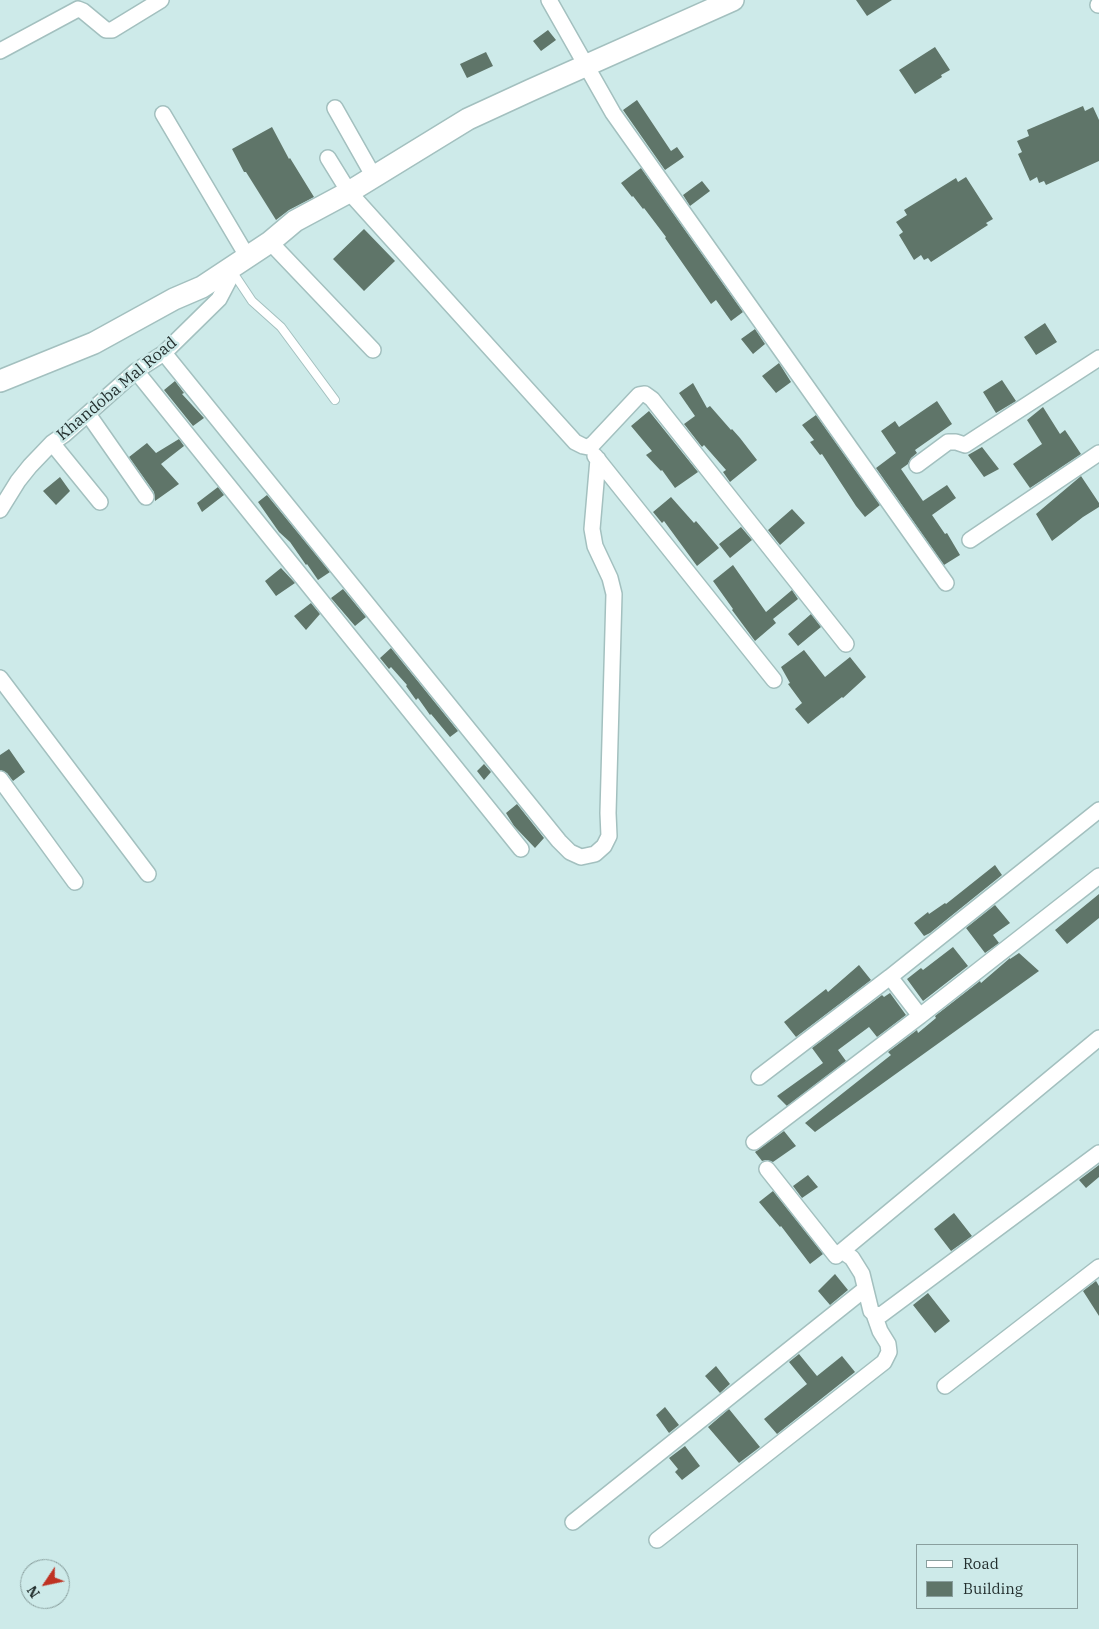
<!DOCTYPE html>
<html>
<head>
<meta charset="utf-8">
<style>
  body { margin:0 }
  #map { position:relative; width:1099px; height:1629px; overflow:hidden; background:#cdeae9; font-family:"IBM Plex Serif",serif }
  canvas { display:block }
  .legend { position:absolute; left:916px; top:1544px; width:162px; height:65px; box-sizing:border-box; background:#cdeae9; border:1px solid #899f9e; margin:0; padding:6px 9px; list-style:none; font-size:15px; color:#232f2e }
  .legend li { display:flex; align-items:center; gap:10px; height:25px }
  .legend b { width:25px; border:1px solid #899f9e }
  .north { position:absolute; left:20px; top:1559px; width:50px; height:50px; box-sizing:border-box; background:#cdeae9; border:1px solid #899f9e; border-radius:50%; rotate:236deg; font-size:14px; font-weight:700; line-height:20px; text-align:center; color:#232f2e }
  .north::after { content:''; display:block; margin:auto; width:18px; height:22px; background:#bf3222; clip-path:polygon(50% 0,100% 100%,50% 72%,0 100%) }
</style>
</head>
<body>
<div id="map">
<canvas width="1099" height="1629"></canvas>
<ul class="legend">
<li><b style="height:6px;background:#fff"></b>Road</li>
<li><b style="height:14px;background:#5f7569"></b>Building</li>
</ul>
<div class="north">N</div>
</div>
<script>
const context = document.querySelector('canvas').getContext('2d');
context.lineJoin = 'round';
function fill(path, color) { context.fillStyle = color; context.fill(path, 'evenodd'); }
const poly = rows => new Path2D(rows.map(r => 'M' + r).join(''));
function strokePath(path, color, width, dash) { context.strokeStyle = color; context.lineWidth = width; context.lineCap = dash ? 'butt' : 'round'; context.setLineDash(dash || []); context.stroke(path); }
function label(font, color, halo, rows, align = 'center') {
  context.font = font + ' "IBM Plex Serif",serif'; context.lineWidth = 5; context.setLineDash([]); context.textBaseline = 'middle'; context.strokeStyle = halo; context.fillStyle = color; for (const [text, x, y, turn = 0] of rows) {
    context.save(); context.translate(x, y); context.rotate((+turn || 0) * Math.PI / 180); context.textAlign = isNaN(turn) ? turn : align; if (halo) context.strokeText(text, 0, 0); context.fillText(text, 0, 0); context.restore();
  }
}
const building = poly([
  [856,0,892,0,867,16],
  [548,30,556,40,541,51,533,41],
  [935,47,950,70,941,75,942,77,915,94,899,70],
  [486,52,493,66,467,78,460,64],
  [637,100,671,151,677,147,684,157,665,170,623,110],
  [1083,106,1085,111,1093,107,1099,120,1099,161,1046,185,1044,181,1039,183,1037,177,1030,181,1018,154,1022,152,1017,141,1029,136,1027,130],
  [272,127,289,159,290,158,314,197,289,210,276,220,246,172,244,172,232,149],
  [641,168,743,312,731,321,716,300,711,304,665,238,666,237,644,208,643,209,633,196,632,197,621,183],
  [966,177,993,219,986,223,988,225,931,262,928,258,924,260,921,255,914,260,899,235,903,232,896,222,907,215,904,210,956,178,958,182],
  [702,181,710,191,690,206,683,195],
  [364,229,395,261,364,291,333,259],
  [1045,323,1057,342,1036,355,1024,337],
  [755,329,765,344,753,354,741,339],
  [779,363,791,382,776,393,762,376],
  [1002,380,1016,401,996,413,983,392],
  [175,381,184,393,182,394,204,418,193,426,164,390],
  [693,383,707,408,710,406,731,430,732,429,740,438,757,460,730,482,723,472,726,470,704,445,702,447,684,424,695,416,679,393],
  [937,401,952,424,915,450,917,453,911,458,908,464,901,469,923,501,947,485,956,498,932,515,945,534,947,533,960,555,944,565,876,468,896,453,881,431,895,421,899,427],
  [1043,407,1060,434,1065,430,1081,454,1030,488,1013,464,1042,444,1027,420],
  [649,411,698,472,675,488,662,470,661,471,646,455,652,451,631,426],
  [816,415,880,505,865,517,856,506,822,454,820,455,810,442,814,440,802,425],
  [179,439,184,446,161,464,179,484,155,501,154,492,129,457,147,443,156,453],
  [982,447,999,469,984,477,968,455],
  [1081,476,1099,503,1099,507,1083,517,1052,541,1036,514],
  [60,477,70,491,56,505,43,491],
  [218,487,224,495,202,512,197,503],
  [267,495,330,572,318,580,307,564,306,565,290,542,279,532,258,502],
  [671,497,694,523,696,521,719,548,697,566,664,521,662,523,653,512],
  [792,509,805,523,780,545,768,530],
  [741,527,752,540,730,558,719,544],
  [733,565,766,612,792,590,798,599,773,619,776,623,755,641,732,610,733,609,713,581],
  [281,568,295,583,276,596,265,581],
  [343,589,366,617,355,626,331,598],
  [311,603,320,614,306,630,294,616],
  [811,614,821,627,798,646,788,634],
  [391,648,458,731,450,737,431,714,430,715,418,698,416,700,406,686,407,685,391,667,389,669,380,658],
  [804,650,825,677,850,657,866,677,843,698,842,697,808,724,795,709,802,703,788,684,790,683,781,667],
  [9,749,25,772,13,781,7,773,0,770,0,755],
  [484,764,491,772,484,780,477,771],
  [517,804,544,838,535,848,514,826,506,813],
  [995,865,1002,875,930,933,924,936,914,923,928,912,929,914,945,903,946,904],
  [1099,894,1099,918,1067,944,1055,930],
  [995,905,1010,923,993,935,999,943,985,953,966,928],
  [953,947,968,966,923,1001,907,979,921,968,923,970],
  [1019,953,1039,971,815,1132,805,1123,891,1055,888,1052,917,1030,918,1033,936,1018,935,1016,980,981,981,983,1010,958,1010,959],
  [859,965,871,980,796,1037,784,1022,826,989,828,992],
  [890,993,906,1015,877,1037,869,1027,838,1050,846,1061,787,1106,777,1096,823,1063,812,1048,882,995,884,997],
  [784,1131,796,1146,773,1162,766,1160,762,1161,755,1152],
  [1099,1165,1099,1177,1086,1188,1079,1180],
  [808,1175,818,1187,802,1198,793,1186],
  [773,1191,823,1254,810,1264,781,1226,780,1227,759,1202],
  [954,1213,972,1236,951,1251,934,1229],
  [835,1274,848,1290,830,1305,818,1291],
  [1096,1281,1099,1286,1099,1316,1083,1291],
  [928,1293,950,1321,935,1333,913,1305],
  [799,1354,817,1376,842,1356,855,1372,777,1434,764,1419,807,1384,789,1362],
  [716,1366,730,1384,720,1393,705,1376],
  [665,1407,679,1425,669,1433,656,1415],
  [729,1409,760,1447,739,1463,708,1427],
  [685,1446,700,1466,682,1480,675,1472,678,1469,669,1458]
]);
const lane = poly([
  [232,271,252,301,281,327,335,400]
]);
const street = poly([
  [549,0,613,113,946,583],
  [1098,5,1099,5],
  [0,51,78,9,83,11,106,30,112,30,161,0],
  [335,108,374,177],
  [163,114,247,256],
  [328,158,349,192,575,442,583,446,588,447,593,444,639,395,645,394,652,399,846,644],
  [270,242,373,350],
  [164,353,559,841,570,852,581,857,595,854,604,846,609,836,608,813,614,594,610,578,595,546,592,529,598,459],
  [136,371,521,849],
  [88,414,146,497],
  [52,443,100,502],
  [595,456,774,680],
  [917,465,948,442,956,442,965,445,1099,358],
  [0,510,18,481,30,466,52,443,65,434,136,371,164,353,219,299,230,278,230,268],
  [970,540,1099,453],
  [0,678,148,874],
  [0,779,75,882],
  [1099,810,890,977,920,1016,1099,876],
  [759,1077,890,977],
  [754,1142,920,1016],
  [767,1169,836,1256,1099,1038],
  [842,1251,852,1258,862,1274,871,1311,874,1314,881,1315,1099,1153],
  [945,1386,1099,1267],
  [573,1522,865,1289],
  [657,1540,884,1362,889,1352,888,1344,880,1331,874,1314]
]);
const secondary = poly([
  [0,381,94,343,174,299,202,287,270,242,295,221,349,192,468,119,531,90,733,0]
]);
const streetNames = [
  ["Khandoba Mal Road",117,389,-40]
];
fill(building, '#5f7569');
strokePath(lane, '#a3c0bf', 10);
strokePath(street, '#a3c0bf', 18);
strokePath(secondary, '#a3c0bf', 24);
strokePath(lane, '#fff', 8);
strokePath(street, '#fff', 15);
strokePath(secondary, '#fff', 21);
label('16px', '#232f2e', '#cdeae9', streetNames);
</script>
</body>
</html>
